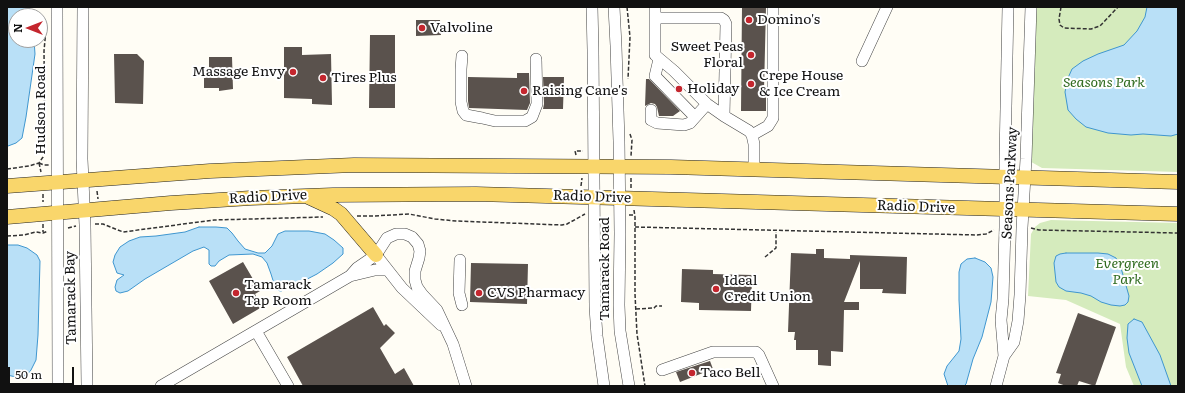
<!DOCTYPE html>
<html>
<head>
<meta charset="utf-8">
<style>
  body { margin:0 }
  #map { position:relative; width:1185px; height:393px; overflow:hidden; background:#fffdf5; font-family:Literata,serif }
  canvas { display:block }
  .frame { position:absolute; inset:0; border:8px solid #111; pointer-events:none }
  .north { position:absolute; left:8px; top:8px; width:40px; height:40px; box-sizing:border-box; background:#fff; border:1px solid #a0a0a0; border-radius:50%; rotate:270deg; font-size:11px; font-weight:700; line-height:16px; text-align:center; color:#111 }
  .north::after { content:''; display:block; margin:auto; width:14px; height:18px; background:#c4262e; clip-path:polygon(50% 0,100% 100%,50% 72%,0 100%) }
  .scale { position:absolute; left:8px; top:367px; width:66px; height:18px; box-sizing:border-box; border:2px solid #111; border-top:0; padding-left:5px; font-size:12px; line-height:14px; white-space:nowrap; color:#111; -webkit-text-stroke:3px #fff; paint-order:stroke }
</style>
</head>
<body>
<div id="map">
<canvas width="1185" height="393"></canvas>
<div class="frame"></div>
<div class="north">N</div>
<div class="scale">50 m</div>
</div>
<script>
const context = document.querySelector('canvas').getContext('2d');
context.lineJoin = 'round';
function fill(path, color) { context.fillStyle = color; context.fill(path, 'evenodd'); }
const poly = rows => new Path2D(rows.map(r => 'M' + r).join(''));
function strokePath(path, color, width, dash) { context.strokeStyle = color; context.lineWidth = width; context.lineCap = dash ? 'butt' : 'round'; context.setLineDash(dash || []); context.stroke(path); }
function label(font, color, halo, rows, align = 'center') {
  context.font = font + ' Literata,serif'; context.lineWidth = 4; context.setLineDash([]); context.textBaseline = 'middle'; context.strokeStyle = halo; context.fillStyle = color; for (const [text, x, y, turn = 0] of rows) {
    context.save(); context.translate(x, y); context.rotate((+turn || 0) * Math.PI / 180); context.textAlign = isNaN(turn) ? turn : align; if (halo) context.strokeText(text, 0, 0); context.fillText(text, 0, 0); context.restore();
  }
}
const green = poly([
  [1031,7,1178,7,1178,172,1042,168,1026,159],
  [1051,220,1178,223,1178,386,1134,386,1126,367,1120,324,1066,300,1028,296,1031,234,1035,227,1040,223]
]);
const water = poly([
  [7,7,29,7,31,16,16,16,16,40,34,40,35,54,26,117,22,138,16,143,8,146,7,145,7,7],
  [1147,7,1178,7,1178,134,1171,136,1143,134,1131,135,1108,133,1086,127,1076,119,1068,110,1065,92,1068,78,1072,69,1083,61,1098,54,1124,45,1137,31,1145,17,1147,7],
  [199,227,216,227,227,228,232,233,238,241,245,249,258,253,265,253,272,246,278,234,285,231,309,231,325,234,334,240,343,248,343,254,333,263,317,274,290,288,281,291,276,290,271,274,267,263,262,257,253,254,229,255,219,261,215,266,211,266,209,264,209,250,204,247,193,251,145,279,128,291,120,293,116,291,115,287,117,280,124,275,117,273,113,262,115,255,120,247,129,241,140,237,156,236,185,232,199,227],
  [7,245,18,245,27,248,37,255,40,261,38,335,36,360,31,370,27,375,21,377,16,377,7,375,7,245],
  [1066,253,1098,253,1108,254,1116,258,1121,268,1129,296,1128,302,1125,305,1120,306,1111,305,1101,302,1091,296,1081,293,1066,291,1059,287,1056,282,1054,263,1056,256,1060,254,1066,253],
  [975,258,985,262,991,268,993,277,991,302,982,337,973,359,966,384,964,386,948,386,944,374,947,366,959,351,961,339,959,300,959,272,961,264,967,259,975,258],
  [1134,319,1142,322,1160,355,1171,386,1142,386,1129,353,1127,338,1128,324,1134,319]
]);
const building = poly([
  [742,7,766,7,764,90,766,90,766,111,741,111],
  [416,20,440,20,441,35,416,36],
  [370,35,395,35,395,108,369,108],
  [284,47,302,47,302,55,331,54,332,105,312,104,312,99,284,98],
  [114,54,137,54,144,61,143,104,115,103],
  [209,57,232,57,233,89,219,91,219,88,204,88,204,69,209,69],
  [517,73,529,73,530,103,527,110,469,108,468,101,468,77,517,78],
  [543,77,564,77,563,109,543,109,544,104],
  [646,79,649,79,680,111,673,116,659,116,657,107,655,104,651,103,645,106],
  [816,249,824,249,824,258,850,259,850,255,907,257,906,294,882,293,883,289,860,289,860,261,844,302,859,302,859,310,844,310,843,352,831,351,831,366,818,365,818,350,796,350,796,340,794,340,795,332,788,332,791,253,816,254],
  [243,262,260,291,255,294,262,307,233,324,209,281],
  [471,263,528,264,527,304,470,302],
  [682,269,713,270,713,274,752,275,751,311,699,310,699,303,681,302],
  [373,307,384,326,386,324,395,333,380,348,395,374,404,368,414,386,303,386,287,357],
  [1078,313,1116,327,1095,386,1079,381,1077,386,1066,386,1058,383,1061,374,1056,373],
  [710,361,713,369,680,382,676,372]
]);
const path = poly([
  [627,7,630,37,628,79],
  [1061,7,1059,19,1060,25,1064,28,1091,29,1100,26,1118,7],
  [630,134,632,140,631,156],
  [576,155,575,151,583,151],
  [39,163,41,172],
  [39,163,44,165,49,165],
  [7,169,29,166,39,163,43,157,45,149,44,51,46,29],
  [631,178,631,188],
  [581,186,582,178],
  [97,191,98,199],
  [43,194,43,202],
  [634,210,635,217,635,294,637,334,645,386],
  [629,215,635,215],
  [357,216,374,216,409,214,435,219,456,221,562,225,567,224,585,214],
  [43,224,43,232],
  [95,224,103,224,123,232,214,220,323,217],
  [635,227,977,235,986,234,994,230],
  [68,228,76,226],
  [1031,228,1039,230,1178,233],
  [7,236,24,235,36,232,43,233,48,231],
  [765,257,776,248,776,232],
  [636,309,654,308,656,306,662,306]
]);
const minor = poly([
  [57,7,58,386],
  [83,7,82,159,85,225,87,386],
  [592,7,593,50,595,307,597,336,604,386],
  [614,7,616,46,619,141,620,234,619,305,620,331,629,386],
  [655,7,655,55,674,71,707,104,724,116,749,131,752,135],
  [655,18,721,18,724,20,726,24,724,116],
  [462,56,461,69,461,102,463,111,466,115,482,118,495,121,525,121,532,117,537,104,536,59],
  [659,59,655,76,695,117],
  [862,61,887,7],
  [651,110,651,120,657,123,684,125,690,123,707,104],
  [754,170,754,144,752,135,768,126,773,118,773,7],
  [376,255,402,288,441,325],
  [460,260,459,293,462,305],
  [350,276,357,268,376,255,387,238,396,234,405,234,412,237,418,244,420,251,419,258,415,271,415,280,417,287,422,294,437,310,453,344,466,386],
  [256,331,288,386],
  [1004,356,1014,342,1018,321,1020,295,1022,228,1026,159,1031,7],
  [662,370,713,352,756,352,759,355,773,386],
  [161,386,350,276,375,270,387,270],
  [996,386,1004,356,1001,320,1003,299,1005,227,1005,158,1008,7]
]);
const major = poly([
  [7,186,210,171,354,165,671,167,1178,182],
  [308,197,334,209,341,214,376,255],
  [7,217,171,203,251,198,333,195,476,194,1178,214]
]);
const markers = [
  [749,20,4,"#c4262e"],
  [422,28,4,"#c4262e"],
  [751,55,4,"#c4262e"],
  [293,72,4,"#c4262e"],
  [323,78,4,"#c4262e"],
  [751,84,4,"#c4262e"],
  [679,89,4,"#c4262e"],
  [524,91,4,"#c4262e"],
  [716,289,4,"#c4262e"],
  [236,293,4,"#c4262e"],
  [479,293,4,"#c4262e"],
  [692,373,4,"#c4262e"]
];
const poiNames = [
  ["Domino's",757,20],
  ["Valvoline",430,28],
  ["Sweet Peas",743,47,"right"],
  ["Floral",743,63,"right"],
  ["Massage Envy",285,72,"right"],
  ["Crepe House",759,76],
  ["& Ice Cream",759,92],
  ["Tires Plus",331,78],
  ["Holiday",687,89],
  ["Raising Cane's",532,91],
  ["Ideal",724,281],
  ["Credit Union",724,297],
  ["Tamarack",244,285],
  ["Tap Room",244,301],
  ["CVS Pharmacy",487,293],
  ["Taco Bell",700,373]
];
const parkNames = [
  ["Seasons Park",1104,83],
  ["Evergreen",1127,264],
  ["Park",1127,280]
];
const streetNames = [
  ["Hudson Road",41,110,-90],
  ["Seasons Parkway",1010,183,-87],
  ["Radio Drive",268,197,-3],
  ["Radio Drive",592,197,2],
  ["Radio Drive",916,207,2],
  ["Tamarack Road",605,269,-90],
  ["Tamarack Bay",71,298,-91]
];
fill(green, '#d5ebbd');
fill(water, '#b9e0f7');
strokePath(water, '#3f96cf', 1);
fill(building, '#5a524d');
strokePath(minor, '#444', 12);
strokePath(major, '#222', 15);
strokePath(path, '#333', 1.5, [4, 2]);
strokePath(minor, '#fff', 11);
strokePath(major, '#f9d66b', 14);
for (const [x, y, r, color] of markers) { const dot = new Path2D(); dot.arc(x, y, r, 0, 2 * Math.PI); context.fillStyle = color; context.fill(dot); strokePath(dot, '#fff', 1.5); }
label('14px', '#111', '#fff', poiNames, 'left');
label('italic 14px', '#2f6b1f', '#fff', parkNames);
label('14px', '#111', '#fff', streetNames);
</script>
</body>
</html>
